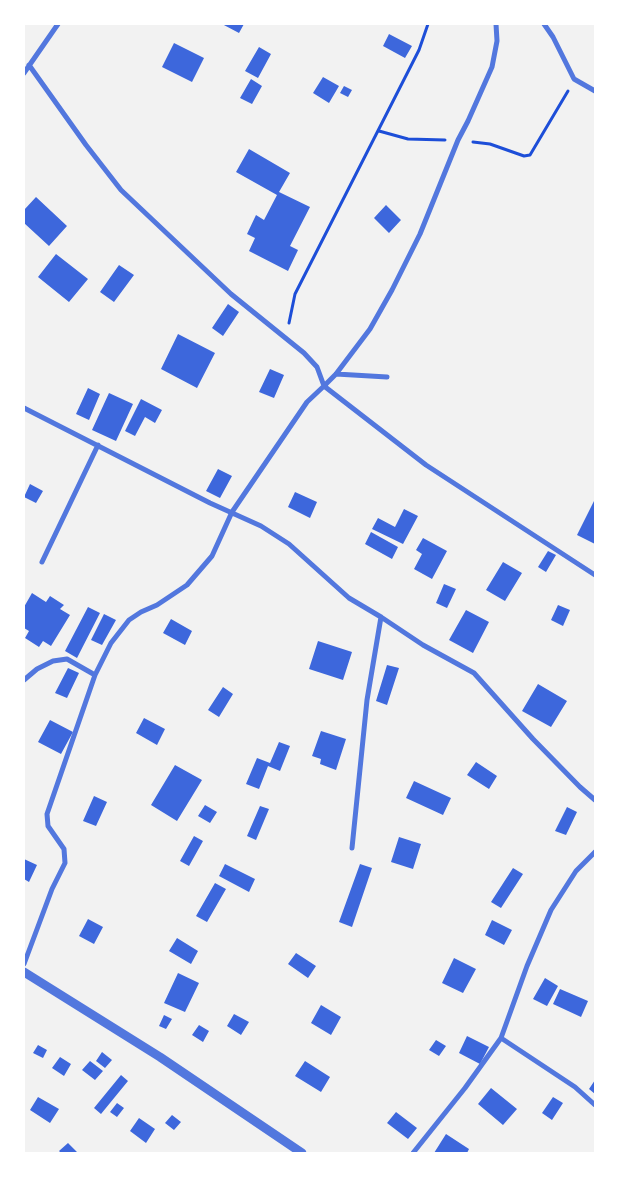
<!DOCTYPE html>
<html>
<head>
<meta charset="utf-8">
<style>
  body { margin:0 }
  #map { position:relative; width:619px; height:1177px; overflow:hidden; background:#f2f2f2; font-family:"Fira Sans Condensed",sans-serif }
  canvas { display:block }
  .frame { position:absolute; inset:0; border:25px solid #fff; pointer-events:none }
</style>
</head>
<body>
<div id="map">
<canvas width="619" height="1177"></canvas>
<div class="frame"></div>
</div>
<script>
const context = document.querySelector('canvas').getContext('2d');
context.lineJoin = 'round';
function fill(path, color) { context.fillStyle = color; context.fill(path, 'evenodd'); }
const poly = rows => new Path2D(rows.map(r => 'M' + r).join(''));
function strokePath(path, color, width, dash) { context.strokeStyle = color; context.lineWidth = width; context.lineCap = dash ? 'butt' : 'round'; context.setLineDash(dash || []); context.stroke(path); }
const building = poly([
  [222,24,244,24,239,33],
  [389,34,412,46,405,58,383,46],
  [174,43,204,58,192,82,162,67],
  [259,47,271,54,258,78,245,71],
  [323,77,339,86,329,103,313,93],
  [251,79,262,86,252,104,240,98],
  [344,86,352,90,348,97,340,93],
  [249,149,290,173,279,192,310,207,290,246,298,250,288,271,249,251,255,238,247,234,256,215,264,220,277,195,236,172],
  [36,197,67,226,49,246,24,223,24,210],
  [386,205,401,220,389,233,374,218],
  [56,254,88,279,69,302,38,277],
  [119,265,134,275,114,302,100,292],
  [228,304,239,312,223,336,212,328],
  [178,334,215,353,197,388,161,369],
  [270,369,284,375,274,398,259,392],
  [88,388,100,394,89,420,76,414],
  [109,393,133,404,116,441,92,430],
  [141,399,162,410,155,423,145,417,135,436,125,431],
  [218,469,232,476,220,498,206,491],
  [30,484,43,491,36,503,24,497],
  [295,492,317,502,310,518,288,507],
  [595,499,595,544,577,535],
  [404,509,418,516,403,544,372,529,378,518,395,527],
  [371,532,398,547,392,559,365,544],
  [423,538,447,551,432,579,414,569,422,554,416,550],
  [548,551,556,555,546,572,538,567],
  [503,562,522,573,505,601,486,590],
  [444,584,456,589,447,608,436,603],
  [32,593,46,602,50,596,64,605,60,609,70,615,51,646,43,641,39,647,25,638,29,631,24,628,24,607],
  [558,605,570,610,563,626,551,620],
  [88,607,100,613,77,658,65,651],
  [466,610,489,622,473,653,449,640],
  [104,614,116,620,102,645,91,640],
  [171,619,192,631,185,645,163,633],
  [318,641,352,652,343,680,309,669],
  [387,665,399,668,387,705,376,701],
  [68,668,79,673,67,698,55,693],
  [538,684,567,701,551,727,522,711],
  [223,687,233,694,219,717,208,710],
  [144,718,165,729,157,745,136,733],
  [50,720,73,732,61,754,38,742],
  [321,731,346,739,336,770,320,764,321,759,312,756],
  [279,742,290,746,280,771,268,766,259,789,246,784,257,758,270,763],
  [476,762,497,776,489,789,467,775],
  [175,765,202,780,177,821,151,805],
  [414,781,451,798,443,815,406,798],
  [94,796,107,802,96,826,83,821],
  [205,805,217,812,210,823,198,816],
  [260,806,269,809,256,840,247,836],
  [567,807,577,812,566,835,555,831],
  [194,836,203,841,189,866,180,861],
  [399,837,421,844,413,869,391,862],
  [24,859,37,865,29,882,24,879],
  [225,864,255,879,249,892,219,876],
  [360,864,372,868,352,927,339,922],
  [513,868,523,874,501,908,491,902],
  [215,883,226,889,207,922,196,916],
  [88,919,103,927,94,944,79,936],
  [492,920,512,930,504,945,485,935],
  [177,938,198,951,191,964,169,951],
  [296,953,316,966,308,978,288,964],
  [454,958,476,969,463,993,442,983],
  [178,973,199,983,185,1012,164,1003],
  [545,978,558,986,547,1006,533,999],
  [560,989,588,1001,581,1017,553,1004],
  [321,1005,341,1017,331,1035,311,1023],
  [234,1014,249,1022,241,1035,227,1026],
  [164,1015,172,1019,166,1029,159,1026],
  [199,1025,209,1031,203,1042,192,1035],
  [467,1036,489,1047,480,1064,459,1053],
  [436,1040,446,1046,439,1056,429,1050],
  [38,1045,47,1050,43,1058,33,1053],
  [102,1052,112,1060,105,1068,96,1061],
  [60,1057,71,1064,64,1076,52,1068],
  [90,1061,103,1071,95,1080,82,1070],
  [305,1061,330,1077,321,1092,295,1076],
  [121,1075,128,1081,101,1114,94,1108],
  [595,1080,595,1094,589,1089],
  [491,1088,517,1109,503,1125,478,1104],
  [38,1097,59,1109,50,1123,30,1110],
  [553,1097,563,1103,552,1120,542,1113],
  [117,1103,124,1108,117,1117,110,1112],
  [396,1112,417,1128,408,1139,387,1123],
  [172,1115,181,1122,174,1130,165,1123],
  [139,1118,155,1129,146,1143,130,1131],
  [446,1134,469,1149,467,1153,434,1153],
  [68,1143,78,1153,61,1153,59,1151]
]);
const path = poly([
  [379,131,408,139,445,140],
  [473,142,490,144,524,156,530,155,568,91],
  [289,323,295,294,419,50,428,24]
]);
const minor = poly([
  [544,24,553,37,574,79,595,91],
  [29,65,86,145,121,190,231,294,304,353,317,367,324,386,336,374,370,329,392,290,420,234,458,140,468,121,492,67,497,41,496,24],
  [24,73,58,24],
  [336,374,387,377],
  [24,408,210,503,261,526,289,544,349,598,381,617,423,645,474,673,533,739,580,787,595,800],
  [42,562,98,445],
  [24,680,37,669,53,661,67,659,95,675],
  [352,848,367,700,381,617],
  [24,964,52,889,65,863,64,849,48,826,47,814,95,675,111,643,129,620,141,612,157,605,187,585,212,556,232,512,307,402,324,386,426,465,595,575],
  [501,1038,575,1087,595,1105],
  [413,1153,465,1088,501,1038,527,966,551,910,576,871,595,852]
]);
const tertiary = poly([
  [24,972,160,1057,302,1153]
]);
fill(building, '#3d67dc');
strokePath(path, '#1d4ed8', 3);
strokePath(minor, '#5277de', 5);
strokePath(tertiary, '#5277de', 9);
</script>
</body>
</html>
